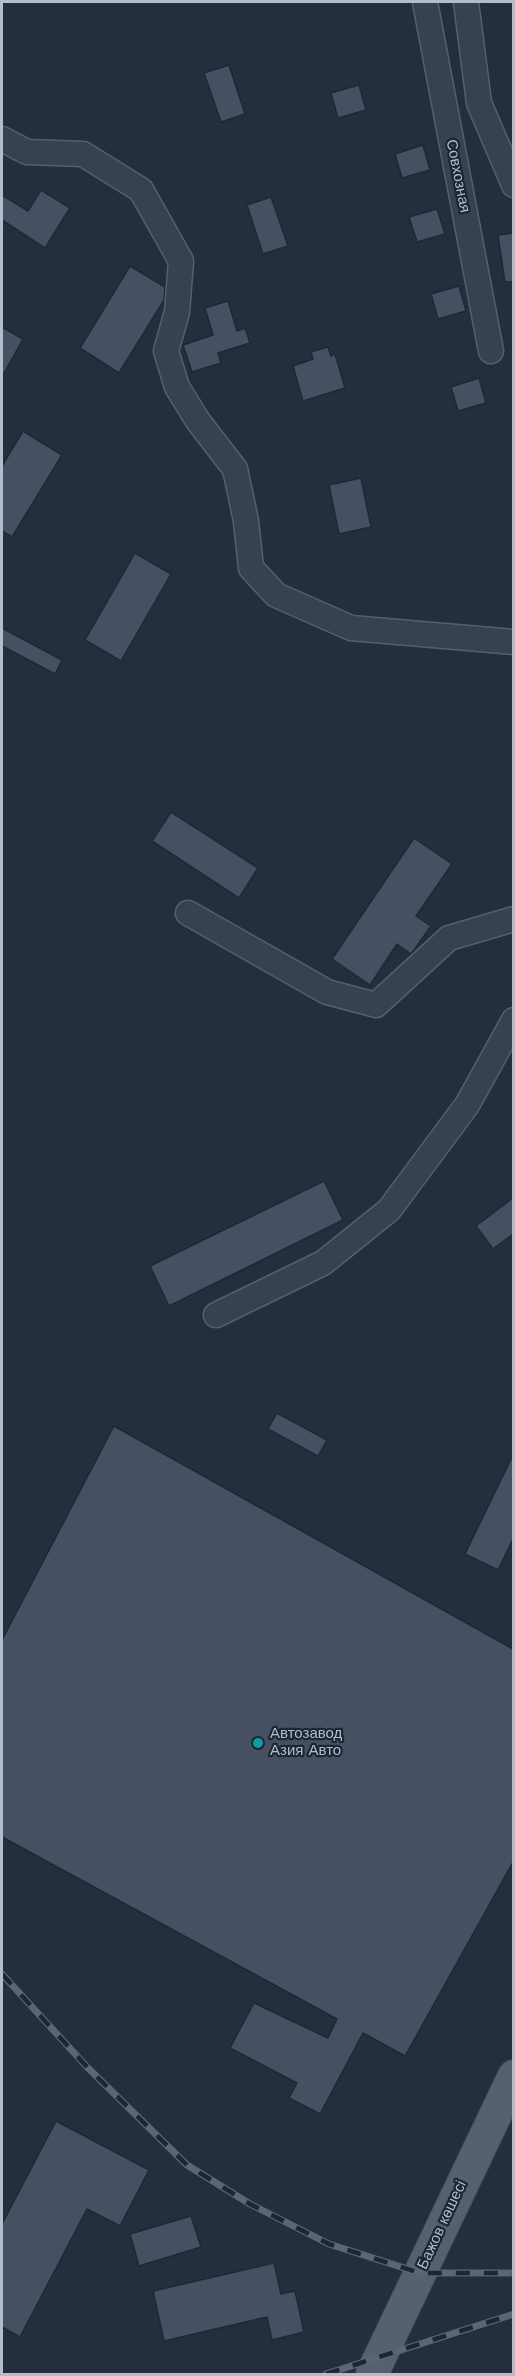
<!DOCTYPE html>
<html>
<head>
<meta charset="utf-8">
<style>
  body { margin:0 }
  #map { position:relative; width:515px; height:2376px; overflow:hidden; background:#242f3e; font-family:"Work Sans",sans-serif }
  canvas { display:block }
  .frame { position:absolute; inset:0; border:3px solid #b4bcc9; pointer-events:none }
</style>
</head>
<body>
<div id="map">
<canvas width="515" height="2376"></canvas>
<div class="frame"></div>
</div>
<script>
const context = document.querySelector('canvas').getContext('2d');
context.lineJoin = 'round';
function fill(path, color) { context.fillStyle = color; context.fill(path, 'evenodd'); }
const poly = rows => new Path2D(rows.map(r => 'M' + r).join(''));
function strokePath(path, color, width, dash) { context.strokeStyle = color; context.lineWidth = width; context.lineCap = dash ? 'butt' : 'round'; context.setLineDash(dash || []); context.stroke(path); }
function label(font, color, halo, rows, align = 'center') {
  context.font = font + ' "Work Sans",sans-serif'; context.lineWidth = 4.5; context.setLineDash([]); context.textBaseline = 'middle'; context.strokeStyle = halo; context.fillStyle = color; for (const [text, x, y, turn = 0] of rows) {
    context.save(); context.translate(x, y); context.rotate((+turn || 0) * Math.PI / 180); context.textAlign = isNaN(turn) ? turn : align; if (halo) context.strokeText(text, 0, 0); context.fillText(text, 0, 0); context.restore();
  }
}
const building = poly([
  [229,65,245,114,221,122,204,73,229,65],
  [359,85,366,110,338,118,331,93,359,85],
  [423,145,430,170,402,178,395,154,423,145],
  [41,190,70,208,45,248,2,220,2,195,28,211,41,190],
  [271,197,288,246,263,254,247,205,271,197],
  [437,209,445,234,417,242,409,217,437,209],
  [513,233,513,282,505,282,498,235,513,233],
  [130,266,165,287,164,300,119,373,80,348,130,266],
  [459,286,466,311,438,319,431,294,459,286],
  [228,301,237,331,245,328,250,343,218,353,221,363,192,372,183,345,213,335,205,308,228,301],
  [2,327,23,339,2,377,2,327],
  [328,347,331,356,335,354,345,388,303,401,293,366,313,359,311,352,328,347],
  [479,378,486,403,458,411,451,387,479,378],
  [23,431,62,455,12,537,2,531,2,466,23,431],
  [361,478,371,527,339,534,329,485,361,478],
  [135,553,171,574,121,661,85,640,135,553],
  [2,628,62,660,55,674,2,646,2,628],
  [171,812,258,868,239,898,152,841,171,812],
  [414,838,452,864,416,916,431,926,414,950,411,954,397,944,370,985,332,959,414,838],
  [324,1181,343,1220,169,1306,150,1266,324,1181],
  [513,1198,513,1234,493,1249,476,1226,513,1198],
  [277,1413,327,1440,318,1456,268,1429,277,1413],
  [114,1426,513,1649,513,1862,405,2056,363,2033,320,2114,289,2098,297,2083,230,2048,254,2003,328,2038,337,2019,2,1837,2,1640,114,1426],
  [513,1455,513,1539,498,1570,465,1554,513,1455],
  [56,2121,149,2170,120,2226,87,2209,20,2337,2,2327,2,2224,56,2121],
  [191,2216,201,2247,139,2266,130,2234,191,2216],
  [274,2263,281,2294,295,2291,304,2332,272,2340,267,2317,164,2341,153,2291,274,2263]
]);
const minor = poly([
  [425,2,491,351],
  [466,2,479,103,514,185],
  [2,139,27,152,83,154,141,190,181,261,177,312,166,351,177,387,198,421,235,469,246,521,251,568,276,595,351,628,514,642],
  [188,913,327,992,376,1005,449,938,514,919],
  [216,1315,323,1263,389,1210,467,1105,514,1020]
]);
const major = poly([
  [372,2374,514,2076]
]);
const rail = poly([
  [2,1974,88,2068,187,2165,250,2204,329,2244,420,2273,514,2273],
  [326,2374,514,2314]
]);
const markers = [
  [258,1743,6,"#0f9aa8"]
];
const streetNames = [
  ["Совхозная",458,176,79],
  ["Бажов көшесі",442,2225,-65]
];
const poiNames = [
  ["Автозавод",270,1734],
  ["Азия Авто",270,1751]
];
fill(building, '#455162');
strokePath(building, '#1f2835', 1.5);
strokePath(minor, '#565f6c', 27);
strokePath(major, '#414a57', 34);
strokePath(minor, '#38414e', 24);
strokePath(major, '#56606e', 32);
strokePath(rail, '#5a6575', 7);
strokePath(rail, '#1d2633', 4.5, [14]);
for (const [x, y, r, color] of markers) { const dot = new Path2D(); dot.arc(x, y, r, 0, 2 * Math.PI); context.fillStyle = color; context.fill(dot); strokePath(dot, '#1d2633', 2); }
label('15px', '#b4bcc9', '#1d2633', streetNames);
label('15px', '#b4bcc9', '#1d2633', poiNames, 'left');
</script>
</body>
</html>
